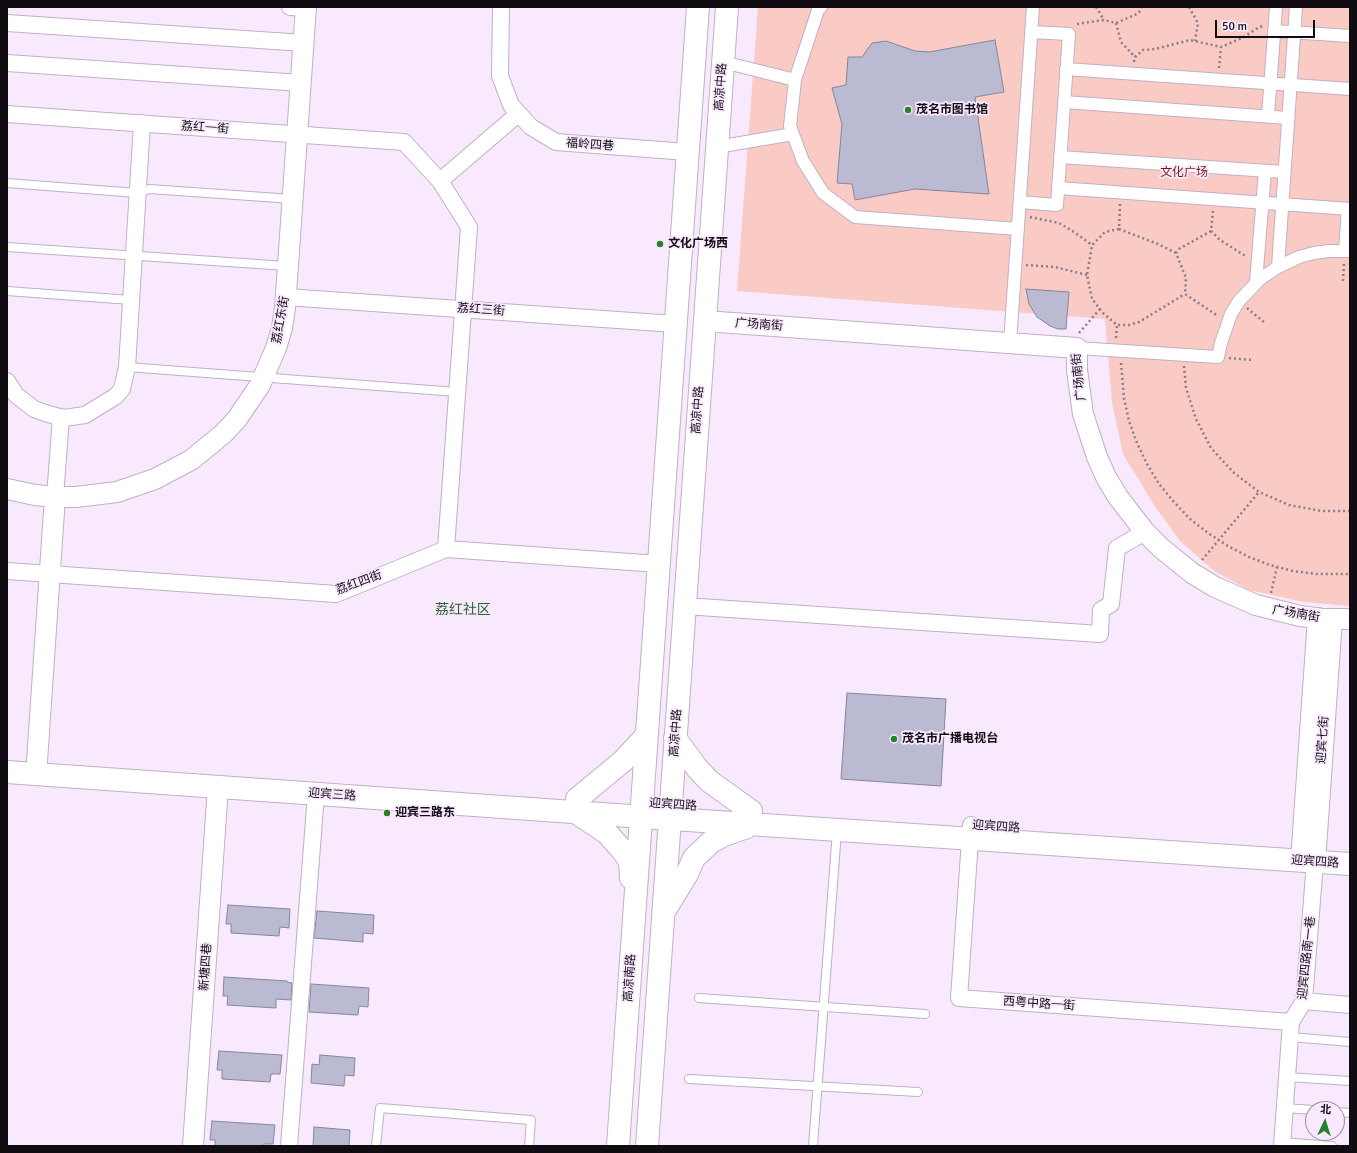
<!DOCTYPE html>
<html>
<head>
<meta charset="utf-8">
<style>
  body { margin:0 }
  #map { position:relative; width:1357px; height:1153px; overflow:hidden; background:#f9e9fe; font-family:Signika,"Noto Sans SC",sans-serif }
  canvas { display:block }
  .frame { position:absolute; inset:0; border:8px solid #110b12; pointer-events:none }
  .north { position:absolute; left:1305px; top:1101px; width:40px; height:40px; box-sizing:border-box; background:#f9e9fe; border:1px solid #9c90a0; border-radius:50%; rotate:4deg; font-size:11px; font-weight:700; line-height:16px; text-align:center; color:#110b12 }
  .north::after { content:''; display:block; margin:auto; width:14px; height:18px; background:#297f2c; clip-path:polygon(50% 0,100% 100%,50% 72%,0 100%) }
  .scale { position:absolute; left:1215px; top:20px; width:100px; height:18px; box-sizing:border-box; border:2px solid #110b12; border-top:0; padding-left:5px; font-size:12px; line-height:14px; white-space:nowrap; color:#110b12; -webkit-text-stroke:3px #f9e9fe; paint-order:stroke }
</style>
</head>
<body>
<div id="map">
<canvas width="1357" height="1153"></canvas>
<div class="frame"></div>
<div class="north">北</div>
<div class="scale">50 m</div>
</div>
<script>
const context = document.querySelector('canvas').getContext('2d');
context.lineJoin = 'round';
function fill(path, color) { context.fillStyle = color; context.fill(path, 'evenodd'); }
const poly = rows => new Path2D(rows.map(r => 'M' + r).join(''));
function strokePath(path, color, width, dash) { context.strokeStyle = color; context.lineWidth = width; context.lineCap = dash ? 'butt' : 'round'; context.setLineDash(dash || []); context.stroke(path); }
function label(font, color, halo, rows, align = 'center') {
  context.font = font + ' Signika,"Noto Sans SC",sans-serif'; context.lineWidth = 3.5; context.setLineDash([]); context.textBaseline = 'middle'; context.strokeStyle = halo; context.fillStyle = color; for (const [text, x, y, turn = 0] of rows) {
    context.save(); context.translate(x, y); context.rotate((+turn || 0) * Math.PI / 180); context.textAlign = isNaN(turn) ? turn : align; if (halo) context.strokeText(text, 0, 0); context.fillText(text, 0, 0); context.restore();
  }
}
const green = poly([
  [758,7,1350,7,1350,606,1304,602,1249,590,1214,571,1180,541,1154,505,1123,454,1112,402,1105,319,737,291]
]);
const building = poly([
  [995,40,1004,92,975,97,989,194,915,189,855,200,852,184,837,183,842,124,832,88,846,85,848,57,862,57,872,43,886,41,915,51,929,52,995,40],
  [1026,289,1069,292,1066,329,1058,329,1050,326,1037,317,1029,304,1026,289],
  [847,693,946,699,941,786,841,779,847,693],
  [228,905,290,909,289,928,280,927,279,936,231,933,231,924,226,924,228,905],
  [317,911,374,915,373,934,363,933,363,942,314,938,317,911],
  [224,977,287,981,287,982,292,983,291,1000,276,999,276,1008,227,1005,228,996,223,996,224,977],
  [311,984,369,988,368,1007,359,1006,358,1015,309,1012,311,984],
  [219,1051,282,1055,280,1074,271,1074,270,1082,222,1079,222,1070,217,1070,219,1051],
  [320,1055,355,1058,354,1076,345,1075,344,1086,311,1083,312,1064,319,1065,320,1055],
  [212,1121,275,1125,273,1144,264,1144,264,1146,215,1146,215,1140,210,1140,212,1121],
  [314,1127,350,1130,349,1146,313,1146,314,1127]
]);
const path = poly([
  [1096,7,1104,20],
  [1189,7,1198,23,1195,41],
  [1116,23,1121,42,1135,57],
  [1077,24,1104,20,1116,23,1139,13,1141,7],
  [1134,62,1135,57,1143,50,1155,49,1190,40,1221,47,1244,37,1259,27,1263,26],
  [1219,68,1221,47],
  [1120,204,1119,229,1158,244,1176,253],
  [1213,211,1211,231,1220,240,1247,257],
  [1030,217,1059,223,1074,232,1092,245],
  [1119,229,1105,232,1092,245,1087,275,1092,299,1104,314,1117,325,1129,325,1139,322,1185,294],
  [1211,231,1179,249,1176,253,1186,278,1185,294,1218,316],
  [1026,265,1055,267,1087,275],
  [1343,281,1344,263],
  [1247,308,1265,323],
  [1079,333,1100,309],
  [1116,338,1117,325],
  [1229,358,1253,360],
  [1121,363,1124,398,1129,421,1137,443,1147,464,1159,484,1174,502,1190,519,1208,533,1228,546,1249,557,1270,565,1293,571,1316,574,1350,574],
  [1184,366,1186,388,1196,419,1211,448,1233,472,1259,492,1289,505,1322,511,1350,511],
  [1202,560,1259,492],
  [1271,593,1277,567]
]);
const service = poly([
  [7,183,137,193,149,189,293,199],
  [7,247,287,266],
  [7,291,131,300],
  [127,367,457,392],
  [699,998,925,1014],
  [1290,1037,1350,1042],
  [1287,1077,1350,1081],
  [689,1079,918,1092],
  [1285,1108,1313,1110],
  [1337,1112,1350,1113],
  [1282,1142,1332,1146],
  [376,1146,380,1108,531,1120,529,1146],
  [813,1146,837,831]
]);
const pedestrian = poly([
  [821,7,818,10,795,80,790,126,803,161,823,193,855,217,1018,229],
  [1274,31,1350,36],
  [723,62,795,80],
  [1066,69,1350,89],
  [1064,102,1288,118],
  [1268,116,1276,7],
  [717,147,793,134],
  [1060,157,1284,172],
  [1058,188,1350,209],
  [1020,202,1057,205,1069,34,1031,32],
  [1345,251,1348,209],
  [1278,267,1296,7],
  [1256,282,1265,171],
  [1010,343,1033,7],
  [1077,348,1218,357,1221,343,1231,314,1239,301,1260,279,1278,267,1299,257,1314,253,1329,251,1350,251]
]);
const minor = poly([
  [290,7,306,8],
  [501,7,500,76,511,105,531,127,556,142,687,152],
  [7,23,304,43],
  [7,63,301,83],
  [7,114,404,142,440,181,469,227,446,549],
  [440,181,518,114],
  [286,297,675,324],
  [7,381,16,395,34,409,48,414,64,418,85,415,116,396,122,389,127,367,142,123],
  [55,497,61,417],
  [7,571,336,594,446,549,659,564],
  [685,606,1100,634,1101,610,1111,604,1117,548,1145,532],
  [971,825,959,998,1291,1022],
  [1304,1001,1350,1005],
  [289,1146,316,794],
  [1282,1146,1291,1022,1304,1001,1315,862]
]);
const tertiary = poly([
  [705,321,1077,348,1077,370,1083,414,1097,457,1106,477,1118,497,1145,532,1161,548,1192,573,1215,587,1256,605,1300,616,1322,619,1350,619],
  [7,489,35,495,55,497,76,497,117,492,155,479,191,460,223,434,237,419,260,385,276,348,282,328,285,308,306,7],
  [37,761,55,497],
  [1301,861,1318,618],
  [1315,862,1332,619],
  [193,1146,218,787]
]);
const secondary = poly([
  [675,738,697,768,709,781,751,811],
  [7,772,658,818,1350,864],
  [577,799,623,761,647,735],
  [577,813,607,833,622,850,630,861,631,878],
  [665,910,687,874,694,858,711,842,724,835,747,827],
  [618,1146,698,7],
  [647,1146,727,7]
]);
const markers = [
  [908,110,4,"#297f2c"],
  [660,244,4,"#297f2c"],
  [894,739,4,"#297f2c"],
  [387,813,4,"#297f2c"]
];
const streetNames = [
  ["高凉中路",721,87,-86],
  ["荔红一街",205,128,4],
  ["福岭四巷",590,145,4],
  ["荔红三街",481,310,4],
  ["荔红东街",281,320,-80],
  ["广场南街",759,325,4],
  ["广场南街",1079,377,-96],
  ["高凉中路",698,410,-86],
  ["荔红四街",359,583,-20],
  ["广场南街",1296,614,10],
  ["高凉中路",676,733,-86],
  ["迎宾七街",1323,740,-86],
  ["迎宾三路",332,795,4],
  ["迎宾四路",673,805,4],
  ["迎宾四路",996,827,4],
  ["迎宾四路",1315,862,4],
  ["迎宾四路南一巷",1307,958,-84],
  ["新塘四巷",206,967,-86],
  ["高凉南路",630,978,-86],
  ["西粤中路一街",1039,1004,4]
];
const poiNames = [
  ["茂名市图书馆",916,110],
  ["文化广场西",668,244],
  ["茂名市广播电视台",902,739],
  ["迎宾三路东",395,813]
];
const parkNames = [
  ["文化广场",1184,173]
];
const quarterNames = [
  ["荔红社区",463,610]
];
fill(green, '#facbc4');
fill(building, '#babbd2');
strokePath(building, '#85859b', 1);
strokePath(service, '#c0b0c4', 10);
strokePath(pedestrian, '#c0b0c4', 14);
strokePath(minor, '#c0b0c4', 18);
strokePath(tertiary, '#c0b0c4', 22);
strokePath(secondary, '#c0b0c4', 24);
strokePath(path, '#877c8a', 2.5, [2, 3]);
strokePath(service, '#fff', 8);
strokePath(pedestrian, '#fff', 12);
strokePath(minor, '#fff', 16);
strokePath(tertiary, '#fff', 20);
strokePath(secondary, '#fff', 22);
for (const [x, y, r, color] of markers) { const dot = new Path2D(); dot.arc(x, y, r, 0, 2 * Math.PI); context.fillStyle = color; context.fill(dot); strokePath(dot, '#f9e9fe', 1.5); }
label('12px', '#110b12', '#f9e9fe', streetNames);
label('bold 12px', '#110b12', '#f9e9fe', poiNames, 'left');
label('12px', '#731b15', '#f9e9fe', parkNames);
label('14px', '#2e632e', '#f9e9fe', quarterNames);
</script>
</body>
</html>
